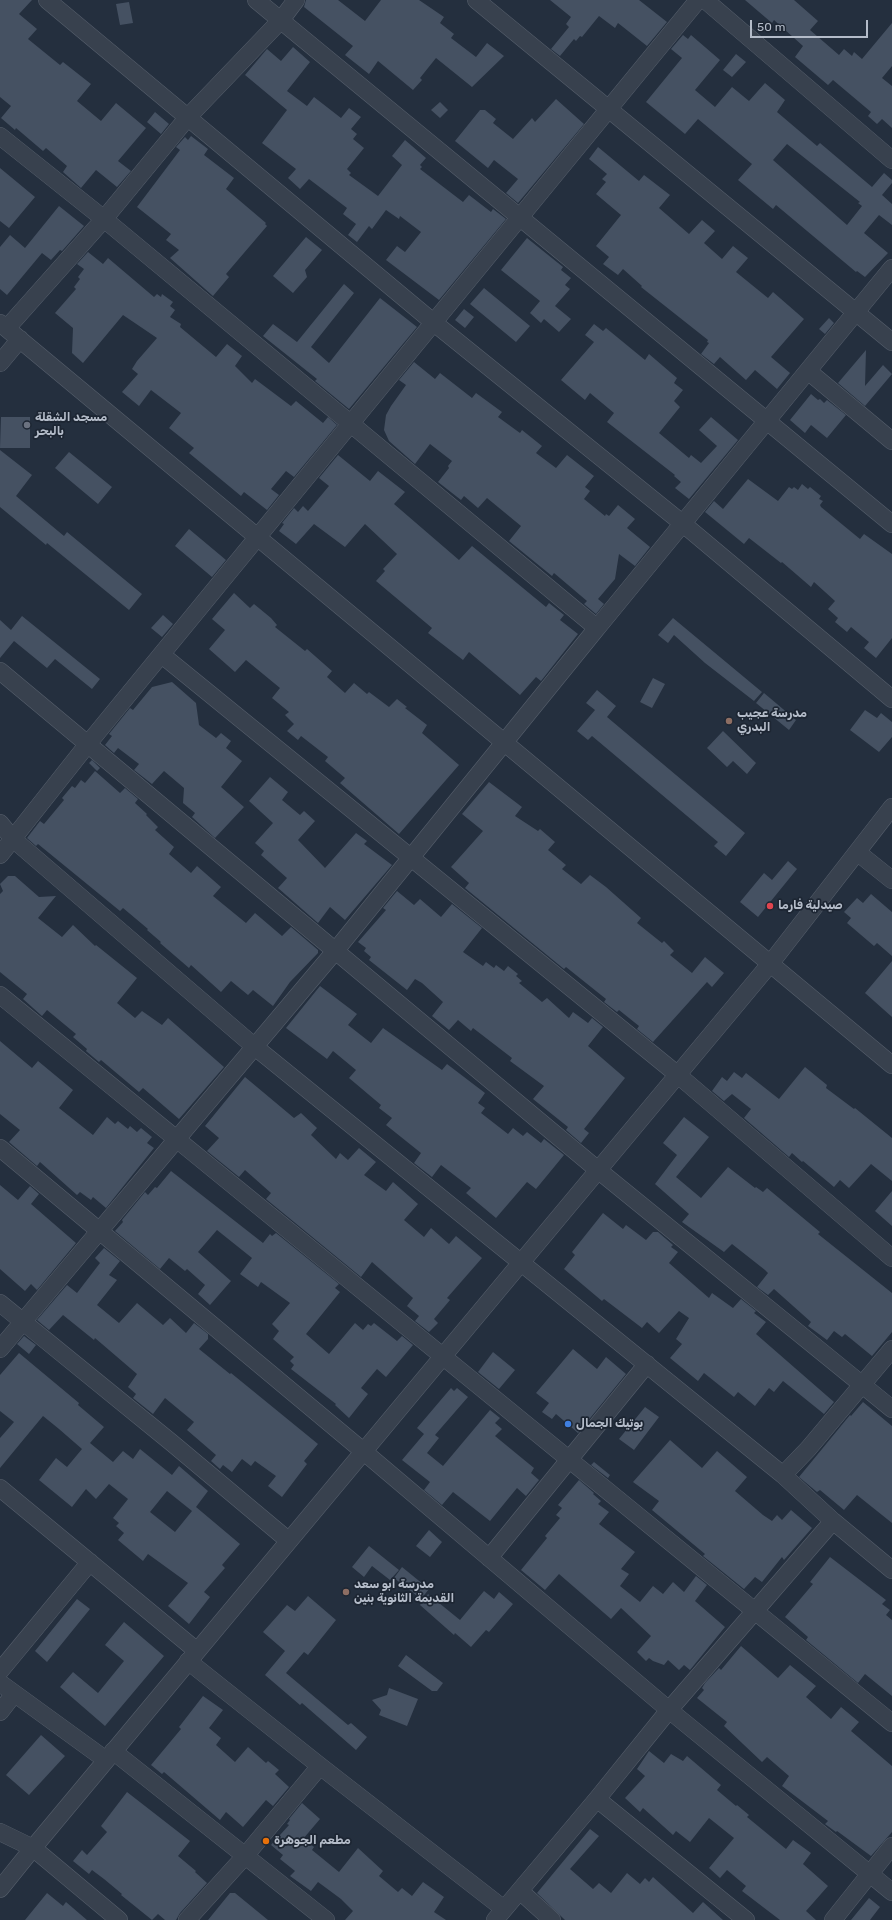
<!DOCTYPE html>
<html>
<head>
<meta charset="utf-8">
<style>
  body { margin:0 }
  #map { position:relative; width:892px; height:1920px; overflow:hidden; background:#242f3e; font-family:Rubik,sans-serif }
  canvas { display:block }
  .scale { position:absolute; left:750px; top:20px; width:118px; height:18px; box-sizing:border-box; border:2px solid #b4bcc9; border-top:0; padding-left:5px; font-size:12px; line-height:14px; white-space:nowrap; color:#b4bcc9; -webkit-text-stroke:3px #1d2633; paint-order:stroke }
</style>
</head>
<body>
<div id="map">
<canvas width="892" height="1920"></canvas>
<div class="scale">50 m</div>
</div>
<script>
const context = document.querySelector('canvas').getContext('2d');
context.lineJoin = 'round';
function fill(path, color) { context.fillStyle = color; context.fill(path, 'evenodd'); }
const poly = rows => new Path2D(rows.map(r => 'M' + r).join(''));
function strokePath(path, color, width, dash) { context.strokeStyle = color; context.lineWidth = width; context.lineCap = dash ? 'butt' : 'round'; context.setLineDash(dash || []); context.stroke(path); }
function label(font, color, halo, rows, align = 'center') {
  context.font = font + ' Rubik,Cairo,sans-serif'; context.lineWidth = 3.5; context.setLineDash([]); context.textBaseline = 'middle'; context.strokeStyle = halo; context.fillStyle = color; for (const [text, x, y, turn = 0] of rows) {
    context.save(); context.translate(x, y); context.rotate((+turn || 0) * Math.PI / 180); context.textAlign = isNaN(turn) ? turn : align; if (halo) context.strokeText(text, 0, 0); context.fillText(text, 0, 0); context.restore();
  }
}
const building = poly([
  [0,0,32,0,19,14,37,29,28,39,60,65,63,62,91,84,77,101,101,121,116,103,146,128,118,161,131,171,117,187,96,170,81,188,63,172,67,166,46,148,43,151,16,128,15,130,1,118,11,106,0,97],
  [306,0,338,0,365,21,381,0,419,0,444,17,440,23,454,34,451,38,476,57,487,43,504,56,472,87,436,58,420,78,422,80,413,90,378,61,369,74,345,55,353,46,304,7],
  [550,0,639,0,667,22,647,46,618,23,615,28,599,16,582,37,580,36,576,41,574,39,560,56,551,49,569,27,566,24,571,17],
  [745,0,794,0,818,21,810,30,839,55,844,49,852,56,854,52,862,59,892,23,892,66,882,78,892,86,892,128,882,119,877,124,868,116,871,112,833,80,828,85,795,57,803,46,774,20,772,23],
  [129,2,133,23,120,25,116,4],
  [683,35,688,39,691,35,720,60,695,90,715,107,732,87,749,101,765,83,785,100,777,112,817,146,820,143,872,187,884,173,892,180,892,183,882,195,892,204,892,225,879,215,864,233,888,253,865,277,857,271,856,272,776,205,773,209,738,180,752,164,698,119,685,134,646,102,682,58,671,49],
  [787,144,860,202,858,203,862,206,847,225,773,160],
  [293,47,310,62,287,91,307,106,314,97,341,118,349,108,361,117,351,129,357,134,353,139,364,148,347,169,351,173,349,175,378,196,402,165,392,156,405,140,426,158,420,165,422,167,420,169,463,202,469,195,491,212,493,209,506,219,439,300,386,260,397,246,405,252,421,232,400,216,399,219,386,210,372,229,369,226,357,242,348,235,356,224,343,214,347,208,309,179,300,189,288,178,296,169,262,143,287,110,245,75,267,49,281,61],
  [736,54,746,62,732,77,723,70],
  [556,99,584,124,518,203,506,193,518,179,494,160,488,168,455,141,480,110,485,110,496,119,493,123,513,139,532,118,535,122],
  [440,102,448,110,440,118,431,110],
  [155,112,169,124,161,134,147,122],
  [191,136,208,149,204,155,234,178,226,189,266,223,265,224,267,226,226,274,229,277,213,296,170,258,179,250,166,240,171,234,137,207,180,150,176,147,185,137,188,140],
  [598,147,639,181,644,175,670,195,659,208,689,234,702,220,715,231,704,243,722,259,733,246,748,258,736,272,768,298,773,292,804,319,771,357,790,373,777,389,755,370,746,380,720,357,714,364,701,354,709,343,707,342,708,340,641,287,642,286,623,269,618,275,603,264,609,257,596,246,621,215,596,194,606,182,602,179,607,174,589,159],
  [0,168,35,197,9,228,0,221],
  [59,206,84,226,62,251,60,250,51,260,42,253,7,295,0,289,0,247,10,235,25,248],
  [306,237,322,250,305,270,307,277,293,293,273,276],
  [527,238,563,267,561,270,571,278,565,285,570,289,555,306,571,319,559,332,544,319,541,323,530,313,540,301,501,270],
  [88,252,103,264,108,258,154,297,157,294,161,297,162,294,173,302,170,306,175,310,170,317,181,324,180,327,216,357,227,344,242,356,235,366,252,383,255,379,291,406,296,401,323,423,328,417,337,425,294,477,286,471,271,489,279,495,267,510,244,492,241,496,189,453,194,448,169,428,181,413,151,390,139,406,122,392,138,374,132,369,137,361,157,338,123,315,83,363,72,353,73,328,55,313,76,289,74,287,80,279,78,277,84,269,77,264],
  [344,284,354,293,311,347,329,363,380,298,417,327,349,409,315,381,317,379,263,336,273,324,297,342],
  [484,288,530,326,516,342,470,304],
  [464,309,474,317,465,328,455,320],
  [829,318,834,323,825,334,819,329],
  [594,324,603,331,606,328,645,360,649,354,677,378,674,383,683,390,674,401,680,407,659,433,689,458,691,455,701,463,717,446,699,430,711,417,738,440,689,499,675,488,681,482,674,476,675,475,607,422,614,413,590,393,585,400,561,380,594,342,585,335],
  [866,350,865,386,883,365,892,374,865,406,838,383],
  [414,362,435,379,440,373,472,398,476,393,502,412,498,417,520,433,522,430,542,446,536,453,556,468,567,455,581,466,594,476,585,487,590,491,584,499,605,516,606,514,609,516,618,505,635,519,627,528,650,547,635,566,619,554,615,579,598,599,604,604,596,614,584,604,587,601,554,573,552,576,509,541,521,526,487,498,478,508,464,496,461,500,438,482,449,468,448,466,452,461,430,444,415,464,389,441,384,430,386,415,391,406,406,385,399,380],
  [811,394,818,400,820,399,824,403,827,400,846,415,827,438,811,425,805,433,790,420],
  [1,417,30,417,30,448,0,448],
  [0,450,32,475,16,496,64,536,67,532,142,594,129,610,47,543,46,545,0,507],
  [69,452,112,487,98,504,55,468],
  [338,455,370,481,378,471,405,492,394,504,459,560,472,546,546,607,549,603,564,615,560,620,578,634,541,681,536,677,520,695,469,652,463,660,428,633,432,628,376,581,385,571,383,569,397,554,365,524,345,547,314,524,296,544,279,531,284,524,282,523,294,508,298,512,303,506,308,511,329,486,319,478],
  [748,479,778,501,789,487,792,489,794,487,798,490,802,484,808,489,810,487,821,496,819,499,823,501,820,505,821,507,860,539,864,534,892,554,892,638,876,658,864,648,869,642,851,627,847,632,835,622,838,618,828,609,835,601,814,582,811,587,782,562,781,563,749,538,744,544,705,512,714,501,723,509],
  [189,529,226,560,212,577,175,546],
  [234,593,250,608,254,604,271,618,277,625,275,627,305,651,307,649,332,671,327,677,345,693,354,683,367,694,369,692,389,707,397,699,407,707,405,708,427,725,422,733,459,765,399,834,340,783,345,778,325,761,328,757,301,736,298,740,287,731,294,724,285,715,289,712,272,698,280,688,246,660,235,672,209,649,225,630,212,619],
  [163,615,173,624,162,637,151,628],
  [22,616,100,679,92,689,55,659,47,668,14,641,0,658,0,620,11,630],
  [673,618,762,692,754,701,705,663,674,635,668,643,658,635],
  [653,678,665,684,652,708,640,702],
  [172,682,196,703,199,725,216,738,221,733,231,741,226,748,242,761,221,787,244,807,215,838,192,817,195,813,183,803,184,788,164,771,152,784,134,770,139,764,118,748,114,753,105,745,112,736,109,734,130,708,133,710,152,687],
  [597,690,616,706,607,717,745,833,726,856,714,846,718,842,592,736,588,740,577,731,595,710,586,703],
  [764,693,796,720,789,730,756,703],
  [865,710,877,718,881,713,892,722,892,737,879,752,850,730],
  [723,731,756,763,747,774,733,761,727,767,707,748],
  [92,760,100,768,97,771,89,763],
  [95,771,120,793,125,788,138,799,135,803,147,814,146,815,158,827,155,830,174,847,169,854,191,873,197,866,221,887,213,896,246,923,255,913,282,936,291,927,318,950,318,953,290,982,273,1006,253,990,248,995,231,981,221,992,191,965,189,968,160,943,161,942,147,930,148,929,123,908,120,911,38,844,36,846,27,838,40,821,44,824,64,800,62,798,72,786,75,788,81,780,85,783],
  [270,777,288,792,282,800,300,815,304,811,315,821,298,840,325,868,356,833,367,841,364,844,392,865,345,920,330,907,318,923,278,888,287,878,261,855,264,851,255,843,273,823,249,801],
  [489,782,522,807,515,816,538,831,540,829,555,842,548,850,566,865,562,869,581,884,590,875,606,887,641,918,637,923,662,943,664,941,674,951,670,955,692,973,705,957,724,973,712,987,707,982,653,1042,637,1029,639,1026,619,1010,617,1012,604,1002,606,999,566,967,564,969,465,888,469,883,451,867,483,831,462,814],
  [788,861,797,869,758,917,740,902,764,873,772,880],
  [8,876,15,876,39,897,56,896,38,918,62,937,73,925,95,946,96,945,137,978,117,1003,135,1018,142,1011,162,1025,168,1018,224,1067,179,1119,143,1088,139,1092,101,1060,99,1062,86,1051,87,1049,73,1037,76,1034,47,1010,42,1016,23,999,27,994,0,972,0,894,3,891,0,884],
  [397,891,414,905,420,899,441,917,452,904,482,928,463,952,483,966,486,962,494,968,496,965,504,971,508,966,518,974,516,976,522,981,519,983,542,1002,547,998,569,1018,573,1012,588,1023,592,1018,603,1027,588,1046,625,1078,584,1129,589,1133,581,1143,566,1130,568,1127,533,1099,544,1086,510,1061,512,1058,473,1028,471,1031,458,1020,449,1030,432,1016,443,1002,422,983,415,979,407,990,369,960,371,957,364,951,366,948,358,942,386,910,383,908],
  [871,894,892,912,892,956,877,943,874,946,847,923,851,918,844,912,857,898,863,903],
  [892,961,892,1017,865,993],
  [320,986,357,1014,348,1025,371,1043,383,1028,442,1070,447,1064,485,1093,478,1103,485,1108,481,1113,508,1134,513,1128,523,1136,527,1132,541,1143,544,1139,564,1155,536,1189,527,1182,496,1218,466,1193,471,1188,441,1165,432,1177,414,1163,421,1153,386,1125,392,1118,379,1108,381,1105,349,1078,356,1070,333,1051,327,1059,286,1028],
  [0,1041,32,1068,38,1061,73,1090,59,1108,93,1135,107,1117,115,1124,118,1121,128,1129,130,1126,137,1132,141,1128,152,1137,147,1143,154,1148,106,1208,93,1197,91,1200,80,1192,77,1195,40,1162,37,1166,9,1142,20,1130,0,1114],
  [805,1067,827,1085,826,1088,854,1109,855,1108,892,1138,892,1181,871,1164,849,1188,840,1180,834,1187,803,1161,802,1162,792,1153,789,1157,744,1118,751,1109,732,1094,724,1101,712,1091,722,1077,727,1081,734,1072,742,1078,746,1073,779,1099],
  [245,1077,294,1118,301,1113,317,1128,311,1135,336,1159,340,1153,348,1160,359,1148,376,1162,364,1175,386,1191,393,1182,418,1204,404,1220,424,1237,431,1228,449,1244,456,1236,482,1258,447,1298,450,1300,434,1319,438,1323,429,1332,415,1321,419,1316,407,1306,413,1298,372,1262,361,1277,266,1199,271,1193,245,1170,239,1177,207,1151,219,1138,205,1126],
  [684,1117,709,1137,676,1177,701,1198,728,1167,755,1188,756,1187,763,1192,767,1188,820,1232,818,1234,892,1293,892,1332,872,1356,845,1334,842,1337,834,1331,827,1340,808,1326,811,1322,774,1289,768,1295,757,1287,768,1273,765,1270,732,1244,724,1252,682,1222,689,1214,655,1184,677,1155,663,1143],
  [171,1171,263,1243,270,1234,272,1236,276,1233,339,1284,335,1288,340,1292,306,1334,329,1354,355,1323,363,1330,368,1324,371,1326,374,1323,397,1341,402,1336,413,1345,386,1377,377,1369,361,1388,368,1394,349,1418,335,1405,336,1404,291,1369,294,1365,290,1361,294,1357,273,1339,279,1331,272,1324,290,1303,261,1282,258,1287,240,1274,252,1258,217,1230,198,1252,231,1281,210,1305,198,1294,205,1285,187,1269,185,1271,169,1258,160,1269,115,1231,123,1222,122,1220,145,1192,148,1195,155,1187,157,1188],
  [0,1185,18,1200,30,1186,39,1194,31,1204,76,1243,37,1290,31,1284,25,1291,0,1269],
  [892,1191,892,1226,875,1211],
  [603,1213,623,1229,626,1225,646,1240,653,1232,658,1232,673,1245,671,1247,678,1252,669,1263,709,1298,712,1293,733,1308,741,1299,756,1311,754,1313,766,1322,756,1334,834,1402,824,1414,783,1381,774,1392,769,1388,755,1406,738,1392,734,1397,704,1373,698,1381,670,1358,682,1344,676,1339,689,1318,679,1311,659,1333,647,1322,642,1328,604,1299,602,1301,564,1269,575,1255,572,1252],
  [104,1248,120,1261,109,1275,117,1280,97,1305,119,1323,137,1303,163,1325,170,1318,186,1333,194,1323,208,1334,208,1339,199,1349,230,1374,231,1373,318,1444,304,1461,307,1464,282,1497,268,1486,276,1476,255,1461,251,1466,242,1459,232,1472,223,1465,220,1469,211,1461,216,1455,187,1430,194,1422,165,1398,153,1414,133,1398,136,1394,128,1387,137,1374,95,1338,94,1340,63,1315,49,1330,37,1320,67,1285,77,1293,100,1263,95,1258],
  [24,1336,36,1345,29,1354,17,1344],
  [573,1349,597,1369,606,1357,626,1374,578,1433,556,1414,552,1419,542,1412,549,1403,536,1393],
  [493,1352,515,1370,499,1389,478,1372],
  [19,1353,79,1403,78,1405,104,1427,90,1443,113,1462,123,1451,133,1459,140,1449,172,1475,179,1466,208,1491,196,1507,240,1544,222,1565,225,1568,204,1592,210,1597,189,1624,168,1606,188,1583,148,1554,143,1561,118,1540,124,1533,116,1526,119,1523,113,1518,128,1499,109,1484,96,1499,86,1489,72,1507,39,1480,56,1458,67,1467,82,1449,59,1429,43,1416,0,1468,0,1438,14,1422,0,1411,0,1375],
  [167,1491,192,1511,175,1532,150,1512],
  [451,1388,454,1391,457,1388,468,1397,435,1435,439,1438,427,1453,443,1466,490,1410,500,1418,495,1423,502,1429,495,1436,534,1468,531,1473,539,1480,526,1496,517,1488,490,1521,453,1492,442,1505,424,1490,430,1482,402,1460,424,1434,417,1428],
  [863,1402,892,1426,892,1523,857,1495,844,1510,820,1490,817,1492,799,1477,850,1415,851,1416],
  [645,1407,659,1417,634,1450,619,1439],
  [670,1440,702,1468,717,1451,747,1477,735,1491,763,1515,772,1521,777,1515,782,1520,791,1510,812,1528,784,1560,782,1557,762,1582,755,1577,744,1589,703,1556,705,1554,652,1510,659,1501,633,1482],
  [594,1462,610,1475,608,1478,591,1465],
  [579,1480,594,1493,593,1494,601,1501,598,1504,609,1512,599,1524,635,1552,621,1569,629,1574,620,1586,640,1602,653,1586,663,1594,673,1582,684,1592,696,1576,707,1585,695,1601,725,1627,690,1670,684,1665,679,1670,668,1660,664,1665,653,1661,649,1658,646,1661,637,1652,651,1636,621,1608,611,1619,559,1574,545,1590,521,1570,547,1538,545,1536,560,1518,556,1515,562,1508,558,1505],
  [429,1530,442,1542,430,1557,416,1546],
  [369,1546,399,1570,390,1580,372,1566,364,1577,352,1567],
  [830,1557,886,1600,882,1604,890,1610,886,1615,892,1620,892,1696,865,1674,858,1683,806,1640,808,1637,785,1617,813,1584,810,1582],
  [402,1567,429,1589,421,1599,394,1578],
  [484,1591,494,1599,499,1592,513,1604,489,1632,486,1630,471,1647,455,1633,454,1635,420,1605,428,1594,460,1620],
  [308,1596,336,1620,308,1655,304,1652,286,1673,348,1725,351,1723,367,1737,356,1750,302,1703,300,1705,265,1675,285,1651,263,1632,287,1605,295,1611],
  [77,1599,90,1609,47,1662,35,1651],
  [124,1622,164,1656,105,1726,60,1687,73,1672,98,1693,124,1661,105,1645],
  [741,1646,778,1678,790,1665,816,1686,806,1697,831,1719,841,1707,859,1722,851,1731,892,1766,892,1832,871,1856,837,1831,836,1832,825,1824,828,1821,782,1786,789,1776,767,1757,762,1762,724,1726,727,1722,697,1698,704,1690,702,1688,705,1683,719,1668,721,1670],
  [406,1655,443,1683,437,1691,432,1691,398,1666],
  [389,1688,418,1699,407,1726,379,1715,381,1710,372,1700,387,1695],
  [203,1696,223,1710,209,1728,221,1738,216,1745,235,1762,248,1747,266,1763,268,1761,279,1770,275,1774,289,1787,273,1806,266,1800,243,1827,226,1812,220,1820,164,1772,162,1774,151,1765,181,1729,179,1727],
  [41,1735,65,1756,29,1795,6,1775],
  [649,1751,664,1763,671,1754,683,1761,687,1756,721,1785,717,1790,736,1806,737,1805,749,1815,747,1817,786,1849,793,1840,811,1853,803,1864,828,1886,806,1911,816,1920,780,1920,742,1891,746,1886,727,1870,720,1878,709,1868,734,1838,709,1818,690,1842,676,1831,673,1835,643,1808,640,1812,625,1798,645,1776,637,1769],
  [127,1792,190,1841,178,1856,196,1871,195,1872,207,1883,180,1913,176,1920,165,1920,158,1914,152,1920,121,1895,122,1894,104,1879,92,1870,89,1874,73,1861,82,1850,87,1855,107,1832,101,1826],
  [302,1803,320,1819,303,1839,314,1847,312,1850,339,1872,358,1848,383,1871,379,1876,398,1892,402,1888,412,1896,423,1882,444,1897,434,1912,446,1920,345,1920,353,1911,341,1899,318,1882,311,1891,290,1876,295,1871,280,1859,283,1855,271,1845,289,1825,287,1824,290,1820,289,1819],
  [590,1829,599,1836,570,1869,593,1889,599,1883,611,1893,627,1873,640,1884,645,1878,649,1882,653,1877,693,1913,703,1902,723,1920,565,1920,537,1893],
  [47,1893,63,1906,66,1902,87,1920,25,1920],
  [230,1893,235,1893,268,1920,208,1920],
  [869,1898,880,1907,870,1920,851,1920]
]);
const minor = poly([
  [47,0,433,322,682,523,892,699],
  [256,0,892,524],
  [476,0,892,342],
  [705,0,892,160],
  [0,136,104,219,597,628,336,950,0,1349],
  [0,323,892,1065],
  [7,328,104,219,188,117,281,20,296,0],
  [0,363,20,339],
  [808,371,892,441],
  [597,628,892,268],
  [162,655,678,1075,892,1258],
  [0,671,598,1170,892,1409],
  [0,823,13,839,255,1047,783,1475,833,1521,892,1570],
  [857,852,892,880],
  [0,855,87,745,698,0],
  [0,995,892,1723],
  [0,1148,363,1451,669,1710,892,1892],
  [0,1303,172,1443,289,1541],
  [783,1475,808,1449,892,1349],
  [0,1488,197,1651],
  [489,1558,647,1364],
  [188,1661,320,1766,504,1909],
  [0,1671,90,1562],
  [0,1683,106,1760],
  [0,1712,14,1694],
  [113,1751,326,1920],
  [597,1799,746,1920],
  [0,1832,33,1848,119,1920],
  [0,1889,33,1848,770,964,892,807],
  [520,1891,552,1920],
  [187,1920,245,1856,320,1766],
  [495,1920,597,1799,669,1710,833,1521],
  [833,1920,892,1846]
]);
const markers = [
  [27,425,4,"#6b7280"],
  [729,721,4,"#8d6e63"],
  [770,906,4,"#e0444e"],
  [568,1424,4,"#3f7fe0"],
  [346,1592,4,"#8d6e63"],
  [266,1841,4,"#e8710a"]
];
const poiNames = [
  ["مسجد الشقلة",35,418],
  ["بالبحر",35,432],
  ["مدرسة عجيب",737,714],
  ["البدري",737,728],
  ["صيدلية فارما",778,906],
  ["بوتيك الجمال",576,1424],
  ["مدرسة ابو سعد",354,1585],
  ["القديمة الثانوية بنين",354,1599],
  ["مطعم الجوهرة",274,1841]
];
fill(building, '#455162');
strokePath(minor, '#565f6c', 18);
strokePath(minor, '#38414e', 17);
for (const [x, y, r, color] of markers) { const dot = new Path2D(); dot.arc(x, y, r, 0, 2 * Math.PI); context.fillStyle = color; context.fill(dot); strokePath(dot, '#1d2633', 1.5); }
label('bold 12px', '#b4bcc9', '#1d2633', poiNames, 'left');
</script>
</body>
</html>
